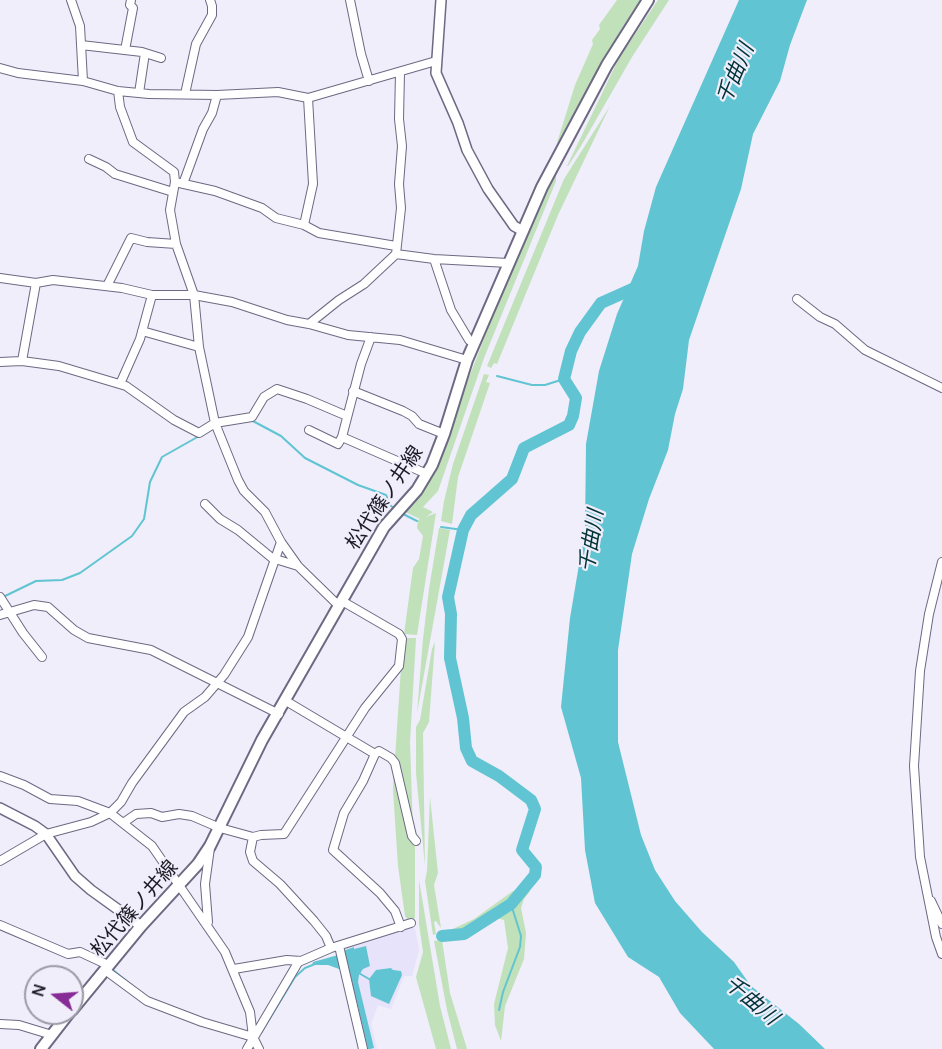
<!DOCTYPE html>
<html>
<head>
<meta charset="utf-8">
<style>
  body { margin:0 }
  #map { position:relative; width:942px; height:1049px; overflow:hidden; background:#efeefa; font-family:Manrope,sans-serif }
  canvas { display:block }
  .north { position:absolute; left:24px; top:965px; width:60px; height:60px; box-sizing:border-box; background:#efeefa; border:2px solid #9b9aa5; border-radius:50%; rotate:287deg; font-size:16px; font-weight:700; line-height:24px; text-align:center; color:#1c1b25 }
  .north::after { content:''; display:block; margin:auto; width:21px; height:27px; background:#872b96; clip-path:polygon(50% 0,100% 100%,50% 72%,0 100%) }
</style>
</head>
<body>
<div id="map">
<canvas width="942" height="1049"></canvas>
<div class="north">N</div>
</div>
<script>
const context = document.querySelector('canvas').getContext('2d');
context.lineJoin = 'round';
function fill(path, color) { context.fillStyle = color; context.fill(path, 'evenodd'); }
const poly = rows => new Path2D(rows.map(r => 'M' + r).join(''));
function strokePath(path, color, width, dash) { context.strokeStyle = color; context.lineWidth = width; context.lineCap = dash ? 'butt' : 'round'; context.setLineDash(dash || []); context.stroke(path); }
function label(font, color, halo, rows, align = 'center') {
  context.font = font + ' Manrope,"Noto Sans JP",sans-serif'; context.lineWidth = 4.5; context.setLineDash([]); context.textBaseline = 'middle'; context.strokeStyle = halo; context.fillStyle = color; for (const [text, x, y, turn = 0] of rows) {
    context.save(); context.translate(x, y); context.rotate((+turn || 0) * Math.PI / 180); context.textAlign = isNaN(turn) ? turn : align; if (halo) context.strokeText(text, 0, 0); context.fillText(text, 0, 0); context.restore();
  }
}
const built = poly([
  [411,927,415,929,419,950,412,976,404,976,391,1009,378,1005,371,1024,377,1049,365,1049,344,954,345,948]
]);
const green = poly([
  [617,0,640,0,622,28,556,146,575,85,593,44,592,40,600,29,599,25],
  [658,0,669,0,632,57,581,146,568,166,567,166,619,58],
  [610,106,558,215,497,364,494,363,491,368,487,366,564,179],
  [554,171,556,173,556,181,552,191,484,358,438,491,423,507,433,512,426,517,436,513,417,635,404,634,413,568,419,559,423,536,417,528,418,520,420,519,403,511,429,480,505,285],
  [484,374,489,375,486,382,490,383,458,477,452,524,441,521,444,501,453,464],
  [439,528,450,530,417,713,423,639,429,589],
  [403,638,416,638,410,742,413,832,395,758],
  [435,642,429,722,423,733,425,866,416,773,416,727,420,720,432,649],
  [394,767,411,841,415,846,415,918,409,921,405,916,398,866,393,790],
  [430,797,438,873,434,885,441,928,436,921,434,922,436,934,433,935,425,881,427,871],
  [419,880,440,1006,451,1049,436,1049,416,977,423,952,419,924],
  [513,891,530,891,524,899,521,908,526,933,524,959,505,1006,501,1041,495,1025,494,1004,508,948,504,920,497,918,489,921,467,935,442,939,442,934,474,919],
  [442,940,450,993,467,1049,457,1049,447,1010,434,941]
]);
const water = poly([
  [739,0,807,0,790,45,780,81,753,134,741,189,689,340,683,389,675,414,668,450,649,499,632,554,618,650,618,742,641,835,655,870,675,901,702,932,734,962,751,986,799,1024,825,1049,714,1049,680,1013,659,977,628,957,595,903,585,850,581,778,561,707,570,618,585,529,586,444,599,371,617,314,638,266,644,231,656,187],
  [366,946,370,966,363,969,359,975,358,982,374,1048,370,1049,368,1049,350,973,328,965,312,965,313,962,338,955,343,951,354,947,354,949],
  [391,968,393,970,401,971,402,975,389,1004,371,996,369,979,376,970]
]);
const stream = poly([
  [497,376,532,385,545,385,564,379],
  [251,420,281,436,305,458,358,485,386,495,391,506,394,508],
  [401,513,417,521],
  [441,527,463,530],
  [3,597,36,581,62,580,80,573,132,536,144,519,150,482,162,457,201,435],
  [113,970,134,987],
  [357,972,369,979],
  [499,1010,503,992,520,947,521,936,511,904],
  [261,1033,295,977,305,968,315,964]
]);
const river = poly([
  [442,936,464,934,511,904,535,875,536,867,522,850,535,809,531,800,499,776,472,761,466,748,463,718,450,658,451,614,448,597,463,530,471,515,512,479,524,448,569,425,573,416,576,398,564,379,571,351,580,332,601,303,639,286]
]);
const minor = poly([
  [71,0,80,26,83,81],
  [350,0,361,54,369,81],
  [81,45,142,52,161,58],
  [125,50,133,8,130,5,131,0],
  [0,68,18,73,83,81,118,91,149,94,217,95,278,92,308,98,436,61],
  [118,91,120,107,133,142,174,172,175,182,170,210,176,244,194,295,199,347,215,423,238,480,244,491,265,512,281,542,298,566,339,606],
  [139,93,145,53],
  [185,94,196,44,212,15,212,6,210,0],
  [89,159,106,167,115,174,173,192],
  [175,182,215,191,262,208,276,218,304,225,319,233,396,246],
  [183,184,203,129,212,113,217,95],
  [304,225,313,184,308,98],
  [396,254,434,259,508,263],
  [434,259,451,310,469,340,474,343],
  [0,278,36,283,53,280,122,288,152,295,194,295,232,302,287,320,309,324,348,335,400,340,467,360],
  [107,286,131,238,147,242,176,244],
  [797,299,820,317,835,324,865,350,942,388],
  [309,324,339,300,364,284,396,254,401,208,399,184,402,146,399,119,400,73],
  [142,331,199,347],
  [371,337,361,364,342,437,427,474],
  [22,361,36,283],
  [0,362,22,361,59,366,126,386,174,420,199,433,215,423,252,417,264,397,277,389,307,399,347,416],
  [120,384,140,339,152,295],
  [353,391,403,411,412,416,419,424,444,434],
  [309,430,338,444,342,437],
  [205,504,220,519,238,530,272,558,298,566],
  [942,562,929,614,920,671,914,766,920,857,936,937,942,954],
  [0,597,23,633,42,657],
  [0,615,34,605,48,607,74,630,88,638,151,650,279,714],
  [286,701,375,754,379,751,391,758,395,763,412,836,416,841],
  [375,754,363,781,344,813,333,850,380,893,395,911,401,927],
  [0,776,24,785,50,799,78,801,110,813,152,846,225,952,250,1012,253,1037,259,1049],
  [123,823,136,814,151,813,162,817,179,814,192,816,220,828,253,837,261,835,284,834,365,708,399,666,402,639,399,634,342,601],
  [253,837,250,852,253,861,280,884,314,921,326,936,331,948],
  [0,861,46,834,91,822,110,813,121,802,132,783,184,712,205,697,224,675,248,637,281,542],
  [931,901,942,924],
  [208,922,205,884,210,848],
  [0,925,68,954,80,952,108,965],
  [339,946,363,1049],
  [234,969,287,960,301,961,331,948,411,923],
  [105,970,147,1001,202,1022,253,1037],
  [0,1024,19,1025,52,1035],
  [247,1049,299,961]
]);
const tertiary = poly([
  [441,0,436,73,458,123,467,150,488,189,514,226,523,231],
  [0,808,35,826,46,834,75,876,91,890,141,926]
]);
const secondary = poly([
  [72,1010,141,926,198,864,210,846,262,740,384,527,417,490,432,465,444,434,467,360,542,187,607,65,648,0],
  [41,1049,69,1013]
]);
const streetNames = [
  ["松代篠ノ井線",385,498,-56],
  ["松代篠ノ井線",135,909,-49]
];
const waterNames = [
  ["千曲川",736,74,-67],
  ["千曲川",592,541,-81],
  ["千曲川",751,1001,40]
];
fill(built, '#e6e3fa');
fill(green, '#c1e1ba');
fill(water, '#61c4d2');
strokePath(stream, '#61c4d2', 2);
strokePath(river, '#61c4d2', 12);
strokePath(minor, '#6d6983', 10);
strokePath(tertiary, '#6d6983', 12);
strokePath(secondary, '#6d6983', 14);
strokePath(minor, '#fff', 8);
strokePath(tertiary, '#fff', 9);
strokePath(secondary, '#fff', 10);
label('20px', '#1c1b25', '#efeefa', streetNames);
label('italic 21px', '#013339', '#efeefa', waterNames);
</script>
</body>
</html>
